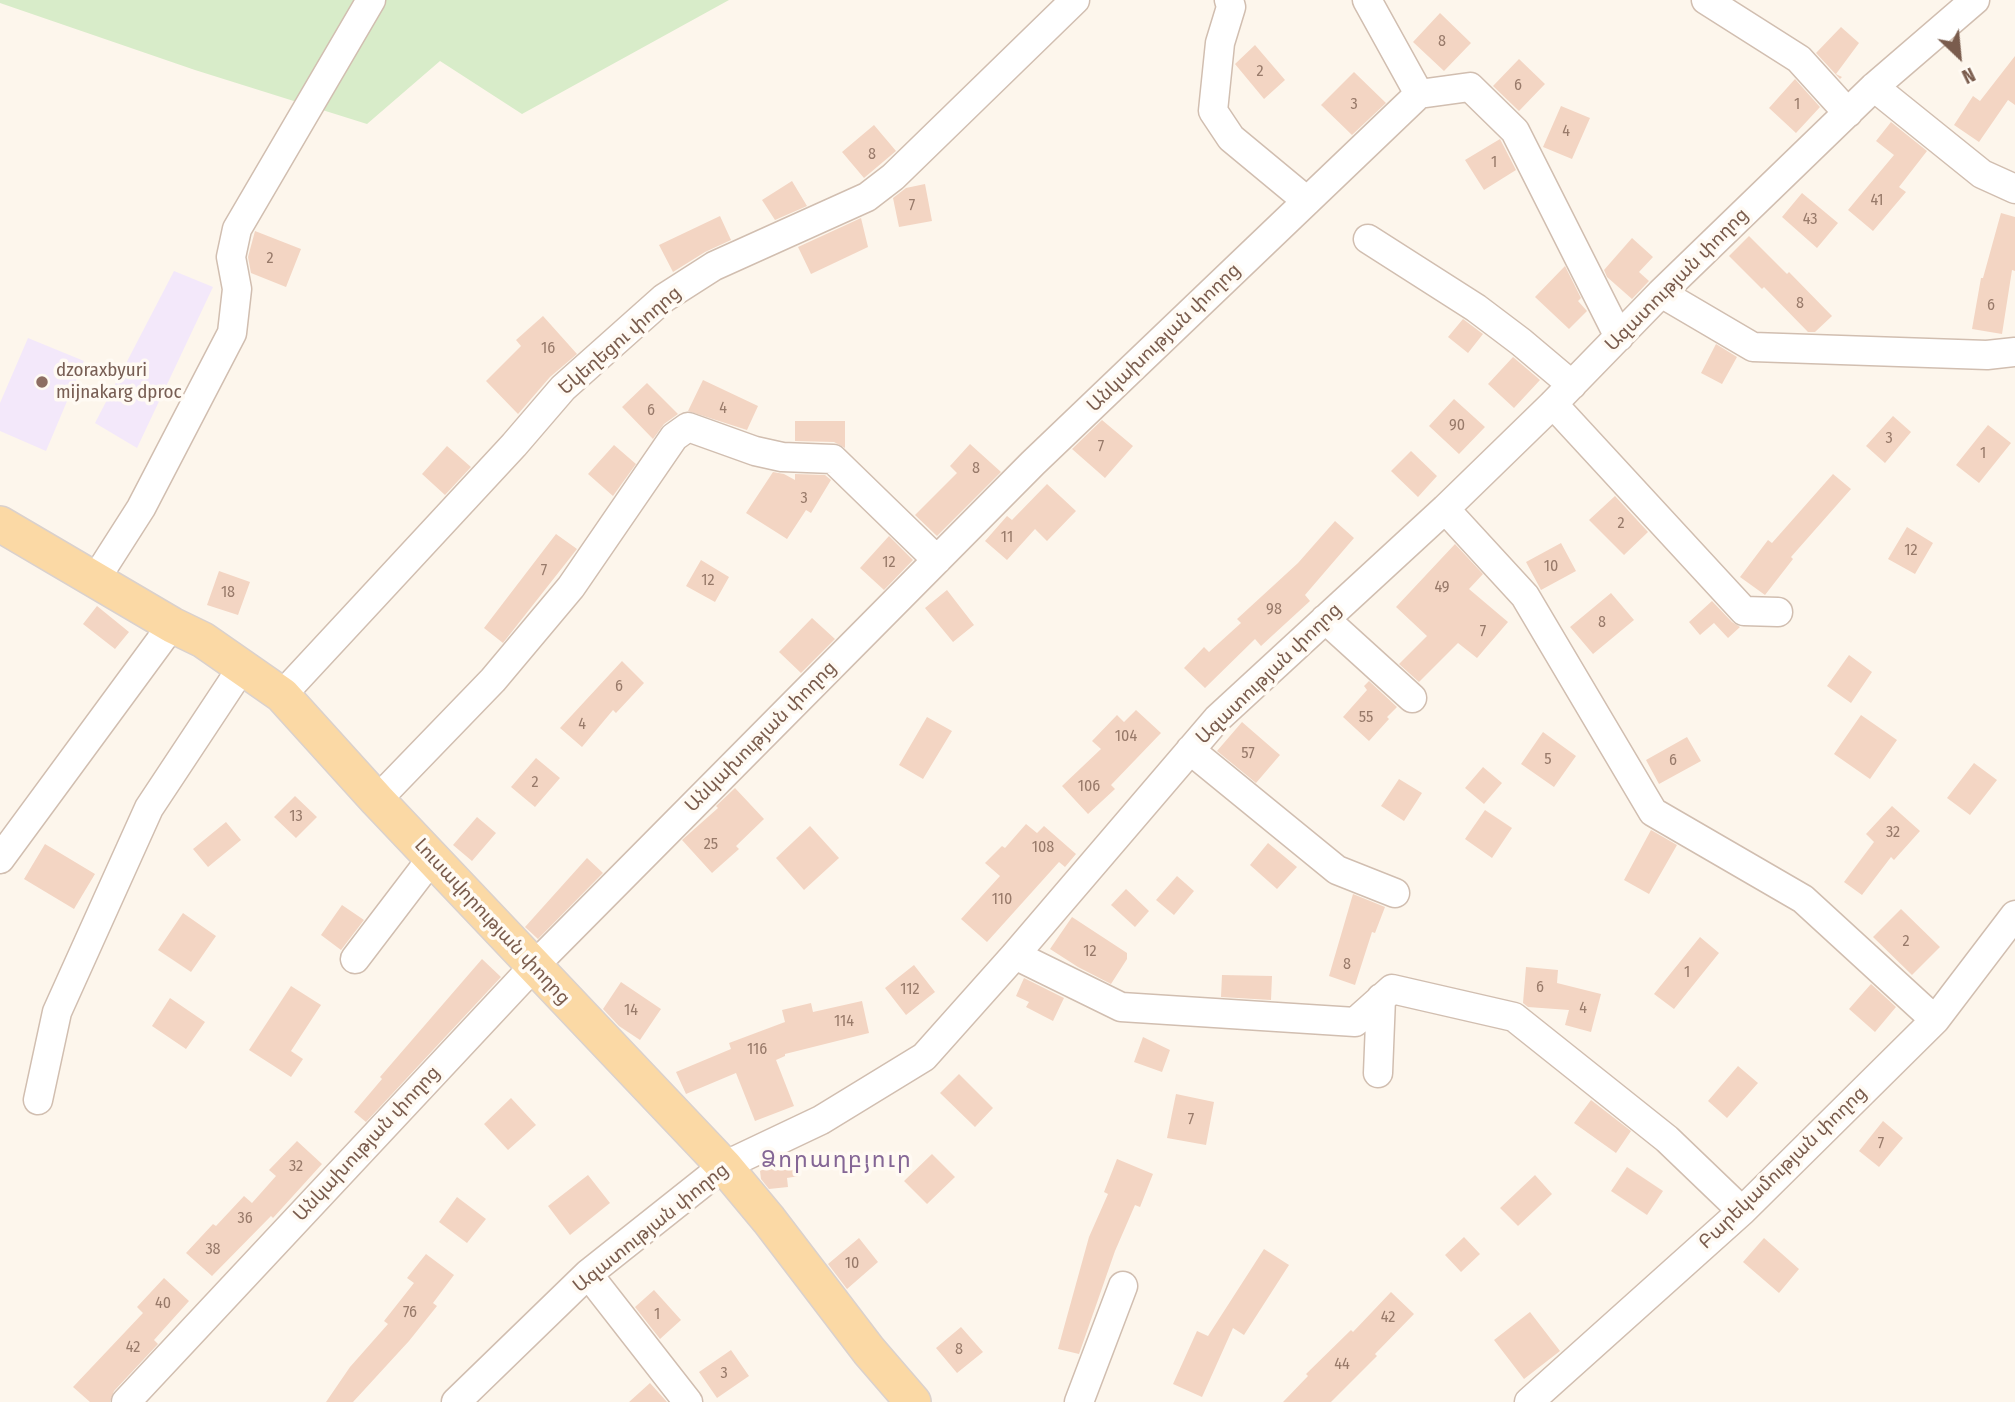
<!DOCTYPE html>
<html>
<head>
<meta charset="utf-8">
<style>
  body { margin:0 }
  #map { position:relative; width:2015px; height:1402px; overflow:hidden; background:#fdf6ec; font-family:"Fira Sans Condensed",sans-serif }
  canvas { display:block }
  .north { position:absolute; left:1924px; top:21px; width:70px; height:70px; -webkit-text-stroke:5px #fffaf3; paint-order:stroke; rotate:154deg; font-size:19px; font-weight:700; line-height:28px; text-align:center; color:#7a5c4d }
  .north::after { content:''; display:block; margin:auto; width:24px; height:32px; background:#7a5c4d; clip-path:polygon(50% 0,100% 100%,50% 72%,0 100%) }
</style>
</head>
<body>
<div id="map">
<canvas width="2015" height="1402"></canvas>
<div class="north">N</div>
</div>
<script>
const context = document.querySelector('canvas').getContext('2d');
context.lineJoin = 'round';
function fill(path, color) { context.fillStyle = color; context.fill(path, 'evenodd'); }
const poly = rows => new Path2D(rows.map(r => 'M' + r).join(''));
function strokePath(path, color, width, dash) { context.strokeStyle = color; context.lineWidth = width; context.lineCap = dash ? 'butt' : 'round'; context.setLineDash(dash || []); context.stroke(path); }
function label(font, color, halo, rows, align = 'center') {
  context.font = font + ' "Fira Sans Condensed","Noto Sans Armenian",sans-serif'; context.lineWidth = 7; context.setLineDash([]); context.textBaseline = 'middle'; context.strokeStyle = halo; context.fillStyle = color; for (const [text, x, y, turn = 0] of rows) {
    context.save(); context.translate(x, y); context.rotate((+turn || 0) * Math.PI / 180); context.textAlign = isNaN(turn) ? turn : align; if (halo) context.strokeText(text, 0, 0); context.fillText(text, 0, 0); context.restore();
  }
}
const education = poly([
  [174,271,213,287,137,448,95,423],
  [28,338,84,361,46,451,0,431,0,403]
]);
const green = poly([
  [0,0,729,0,522,114,440,61,367,124,195,70,0,3]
]);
const building = poly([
  [1440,13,1471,43,1444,71,1413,42],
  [1841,27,1859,43,1836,74,1842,77,1840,79,1816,53],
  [1255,45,1285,80,1264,99,1235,64],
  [2015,56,2015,105,2008,100,1979,142,1954,125,1973,96,1980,101],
  [1519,59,1545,84,1519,111,1493,86],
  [1354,72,1386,103,1352,135,1321,105],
  [1795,79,1820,107,1796,133,1769,108],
  [1561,106,1590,118,1572,159,1543,147],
  [1891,122,1927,151,1899,187,1906,192,1873,231,1848,210,1894,155,1876,141],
  [874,125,896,151,864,178,842,152],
  [1500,139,1516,170,1484,190,1465,160],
  [792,181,807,206,775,220,762,200],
  [925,184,932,221,899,227,893,198,906,188],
  [1802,193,1838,223,1817,248,1782,217],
  [2001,213,2015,217,2015,271,2012,270,2002,334,1972,329,1981,278,1983,278],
  [720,216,731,240,705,252,673,272,659,245],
  [861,218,868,247,811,274,798,247],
  [255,231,301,249,286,287,251,273,248,257],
  [1749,236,1787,274,1789,272,1832,316,1815,332,1808,332,1764,287,1762,289,1729,256],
  [1632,238,1653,257,1639,272,1649,281,1632,299,1607,277,1604,270],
  [1565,266,1581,298,1578,301,1587,311,1569,329,1535,297],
  [543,316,577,354,550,377,518,414,486,381,521,346,516,340],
  [1463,319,1483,334,1468,353,1448,337],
  [1716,344,1737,357,1722,384,1701,373],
  [1513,357,1540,380,1514,408,1488,384],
  [703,380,758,406,747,430,688,411],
  [647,383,678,414,664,424,653,439,622,407],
  [1454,399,1485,427,1459,454,1429,426],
  [1893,416,1911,432,1885,463,1866,446],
  [1102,420,1133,446,1105,478,1072,449],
  [795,421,845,421,845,448,834,442,795,441],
  [1988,425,2011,443,1979,483,1956,465],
  [970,444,1001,472,937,536,915,515,957,473,950,466],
  [614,445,636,464,613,496,588,474],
  [447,446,471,467,445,495,422,474],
  [1411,451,1437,476,1418,497,1391,471],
  [773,472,784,474,795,480,795,474,825,475,831,480,811,513,806,510,787,539,746,513],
  [1833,474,1851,489,1791,557,1793,559,1765,595,1740,577,1768,540,1772,543],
  [1047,484,1076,511,1047,541,1035,529,1007,560,985,541,1007,516,1012,520],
  [1615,496,1648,532,1624,555,1589,520],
  [1335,521,1354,538,1305,595,1310,601,1261,646,1255,639,1205,688,1184,668,1204,647,1209,652,1241,623,1237,619,1298,563],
  [1907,527,1933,543,1915,574,1888,559],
  [556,534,577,549,503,643,484,628],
  [889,536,913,560,884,590,860,568],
  [1561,543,1576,571,1541,590,1526,562],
  [1455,544,1483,574,1469,589,1508,622,1477,658,1458,643,1419,682,1399,664,1427,636,1396,607],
  [701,560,729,577,715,602,686,586],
  [219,571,250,582,238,615,207,605],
  [947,590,974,625,953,642,925,608],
  [1611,593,1634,620,1593,654,1570,627],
  [1712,601,1732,622,1740,627,1728,638,1714,623,1700,635,1689,622],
  [97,606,129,632,115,649,83,624],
  [812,618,835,639,801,673,779,652],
  [1849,655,1872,672,1851,703,1827,686],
  [622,661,644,683,616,713,613,710,582,747,560,728],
  [1369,681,1397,707,1387,717,1389,719,1369,741,1343,717,1367,690,1364,686],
  [1136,710,1161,733,1111,785,1115,789,1088,814,1062,786,1101,749,1092,741,1117,715,1124,722],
  [1861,715,1897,740,1870,779,1834,754],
  [927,717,952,731,923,779,899,765],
  [1242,722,1280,755,1256,783,1217,751],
  [1543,732,1576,756,1554,787,1521,764],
  [1687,737,1701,761,1659,784,1646,760],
  [536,758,560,778,535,807,511,787],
  [1974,763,1997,780,1970,815,1947,798],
  [1483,767,1502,783,1484,804,1465,788],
  [1399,779,1422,793,1404,821,1381,806],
  [735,788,764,819,736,846,739,849,712,873,682,840,718,808,716,806],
  [295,796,317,817,296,838,274,817],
  [1892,806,1920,831,1894,860,1891,857,1862,895,1844,882,1874,842,1866,834],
  [1485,810,1512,828,1492,858,1465,839],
  [477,817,496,833,472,861,453,845],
  [226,822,241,840,208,867,193,849],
  [1026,824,1037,833,1044,826,1076,854,1065,867,1059,862,987,942,961,919,1000,876,985,863,1002,846,1005,848],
  [810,826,839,858,804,890,776,858],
  [1651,830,1677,845,1649,894,1624,880],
  [1268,843,1297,867,1277,889,1250,865],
  [45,844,95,874,74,909,24,879],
  [587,858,603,873,538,939,525,927],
  [1177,876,1194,891,1174,915,1156,900],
  [1126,889,1149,911,1135,927,1111,905],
  [1353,894,1385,907,1375,933,1372,932,1355,985,1329,976],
  [342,905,364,920,341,950,321,935],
  [1901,909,1940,947,1912,975,1873,937],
  [183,913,216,936,191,972,158,950],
  [1072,917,1127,953,1127,959,1111,984,1078,967,1050,949],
  [1700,937,1719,953,1674,1009,1654,994],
  [482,959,501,977,366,1122,354,1112,382,1079,380,1077],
  [914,965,935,992,906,1015,885,988],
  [1526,967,1558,970,1557,983,1601,994,1591,1032,1565,1025,1569,1010,1528,1007,1523,1003],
  [1222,975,1272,976,1271,1000,1221,997],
  [1024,978,1064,998,1053,1021,1026,1007,1029,1002,1016,996],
  [621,982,661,1009,640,1040,619,1026,603,1009],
  [1871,984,1896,1007,1875,1032,1849,1009],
  [291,986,321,1005,291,1051,303,1059,291,1077,249,1050],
  [170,998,205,1022,186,1049,152,1026],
  [862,1001,869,1033,785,1054,785,1056,776,1060,794,1106,755,1121,736,1073,686,1094,676,1072,731,1049,729,1043,785,1022,782,1010,811,1003,813,1012],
  [1143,1037,1170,1050,1162,1072,1134,1062],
  [1738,1066,1758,1083,1727,1118,1708,1101],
  [959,1074,993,1108,975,1127,940,1093],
  [1176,1094,1214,1102,1206,1145,1167,1138],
  [511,1098,536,1125,508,1150,484,1124],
  [1591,1100,1631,1131,1616,1153,1574,1123],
  [1883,1121,1903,1138,1879,1167,1859,1151],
  [297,1141,322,1164,273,1218,271,1216,212,1276,186,1253,213,1224,216,1226,244,1196,252,1203,276,1176,269,1170],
  [932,1154,955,1177,927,1204,904,1181],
  [788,1156,799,1176,787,1178,788,1187,769,1189,761,1179,760,1171],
  [1117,1159,1153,1174,1140,1207,1135,1205,1115,1251,1079,1354,1058,1349,1089,1237,1108,1194,1104,1192],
  [1627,1167,1663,1191,1647,1215,1611,1191],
  [588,1175,610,1203,570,1235,548,1206],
  [1535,1175,1552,1194,1518,1226,1500,1208],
  [457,1197,486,1219,467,1243,439,1222],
  [1464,1237,1480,1254,1461,1272,1445,1255],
  [859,1238,878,1262,847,1289,828,1264],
  [1764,1238,1799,1269,1779,1293,1743,1262],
  [1264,1249,1289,1265,1244,1335,1233,1328,1202,1397,1173,1384,1197,1331,1208,1336],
  [426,1254,454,1275,433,1303,437,1306,409,1341,353,1402,326,1402,350,1367,388,1324,384,1321,414,1283,407,1278],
  [164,1278,189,1301,154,1340,158,1344,114,1391,110,1402,90,1402,73,1387,143,1313,137,1307],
  [654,1290,681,1320,660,1339,635,1307],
  [1391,1292,1414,1314,1375,1354,1377,1356,1331,1402,1283,1402,1308,1376,1306,1374,1351,1330,1353,1332],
  [1530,1312,1560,1351,1524,1379,1494,1340],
  [961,1327,983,1352,957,1373,936,1348],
  [731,1350,749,1376,717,1398,699,1372],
  [650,1383,667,1402,629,1402]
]);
const minor = poly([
  [1229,0,1231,7,1220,43,1213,111,1231,138,1307,201],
  [1367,0,1419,94],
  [1706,0,1799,59,1848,113],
  [1874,87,1982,174,2015,189],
  [1419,94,1470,87,1515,131,1619,337],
  [1368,239,1476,308,1521,342,1572,385],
  [1661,293,1753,347,1987,355,2015,352],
  [1553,404,1744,611,1778,612],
  [1445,509,1525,596,1653,812,1803,899,1935,1020],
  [95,580,141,508,232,333,237,289,231,257,237,229,371,0],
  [1325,619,1412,698],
  [282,695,514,445,563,388,664,298,714,266,867,197,893,177,1075,0],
  [1190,750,1337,870,1395,893],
  [377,800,493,680,571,587,674,437,688,427,755,451,782,457,833,459,937,560],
  [0,859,172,625],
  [1015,955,1121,1007,1355,1022,1392,989,1514,1017,1667,1139,1742,1211],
  [355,959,432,858],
  [1378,1073,1381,998],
  [38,1100,57,1012,149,808,243,666],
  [588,1274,688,1402],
  [126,1402,534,966,1033,463,1419,94],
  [456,1402,588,1274,724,1166,821,1120,924,1057,1015,955,1217,719,1445,509,1553,404,1661,293,1874,87,1975,0],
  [1079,1402,1123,1286],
  [1529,1402,1742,1211,1935,1020,2015,915]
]);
const major = poly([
  [0,524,172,625,203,640,282,695,377,800,724,1166,769,1220,869,1351,913,1402]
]);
const markers = [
  [42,382,7,"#8d6e63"]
];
const numberNames = [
  ["8",1442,42],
  ["2",1260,72],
  ["6",1518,86],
  ["3",1354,105],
  ["1",1797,105],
  ["4",1566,132],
  ["8",872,155],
  ["1",1494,163],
  ["41",1877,201],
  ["7",912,206],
  ["43",1810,220],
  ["2",270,259],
  ["8",1800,304],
  ["6",1991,306],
  ["16",548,349],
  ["4",723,409],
  ["6",651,411],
  ["90",1457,426],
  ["3",1889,439],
  ["7",1101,447],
  ["1",1983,454],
  ["8",976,469],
  ["3",804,499],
  ["2",1621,524],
  ["11",1007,538],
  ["12",1911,551],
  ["12",889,563],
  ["10",1551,567],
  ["7",544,571],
  ["12",708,581],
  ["49",1442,588],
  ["18",228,593],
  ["98",1274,610],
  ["8",1602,623],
  ["7",1483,632],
  ["6",619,687],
  ["55",1366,718],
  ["4",582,725],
  ["104",1126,737],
  ["57",1248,754],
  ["5",1548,760],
  ["6",1673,761],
  ["2",535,783],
  ["106",1089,787],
  ["13",296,817],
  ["32",1893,833],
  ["25",711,845],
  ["108",1043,848],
  ["110",1002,900],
  ["2",1906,942],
  ["12",1090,952],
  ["8",1347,965],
  ["1",1687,973],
  ["6",1540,988],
  ["112",910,990],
  ["4",1583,1009],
  ["14",631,1011],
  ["114",844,1022],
  ["116",757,1050],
  ["7",1191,1120],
  ["7",1881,1144],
  ["32",296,1167],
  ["36",245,1219],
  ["38",213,1250],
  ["10",852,1264],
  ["40",163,1304],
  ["76",410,1313],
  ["1",657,1315],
  ["42",1388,1318],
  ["42",133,1348],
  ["8",959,1350],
  ["44",1342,1365],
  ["3",724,1374]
];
const streetNames = [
  ["Ազատության փողոց",1677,280,-45],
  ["Անկախության փողոց",1164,338,-44],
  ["Եկեղեցու փողոց",620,341,-41],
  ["Ազատության փողոց",1269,674,-44],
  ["Անկախության փողոց",761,737,-45],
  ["Լուսավորության փողոց",492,922,47],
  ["Անկախության փողոց",367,1144,-47],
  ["Բարեկամության փողոց",1783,1168,-44],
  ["Ազատության փողոց",651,1228,-39]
];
const educationNames = [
  ["dzoraxbyuri",56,371],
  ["mijnakarg dproc",56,393]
];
const quarterNames = [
  ["Ձորաղբյուր",837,1161]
];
fill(education, '#f3e8fa');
fill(green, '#d8ecc9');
fill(building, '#f3d5c3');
strokePath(minor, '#d1beb0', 31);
strokePath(major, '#dad1cd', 38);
strokePath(minor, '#fff', 28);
strokePath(major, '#fbd9a5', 35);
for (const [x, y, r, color] of markers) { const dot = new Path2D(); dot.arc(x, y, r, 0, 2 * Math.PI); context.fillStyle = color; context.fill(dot); strokePath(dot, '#fffaf3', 2.5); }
label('16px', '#987a6a', null, numberNames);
label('19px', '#7a5c4d', '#fffaf3', streetNames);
label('19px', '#785e54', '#fffaf3', educationNames, 'left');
context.letterSpacing = '2px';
label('23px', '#846695', '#fffaf3', quarterNames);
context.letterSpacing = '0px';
</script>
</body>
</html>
